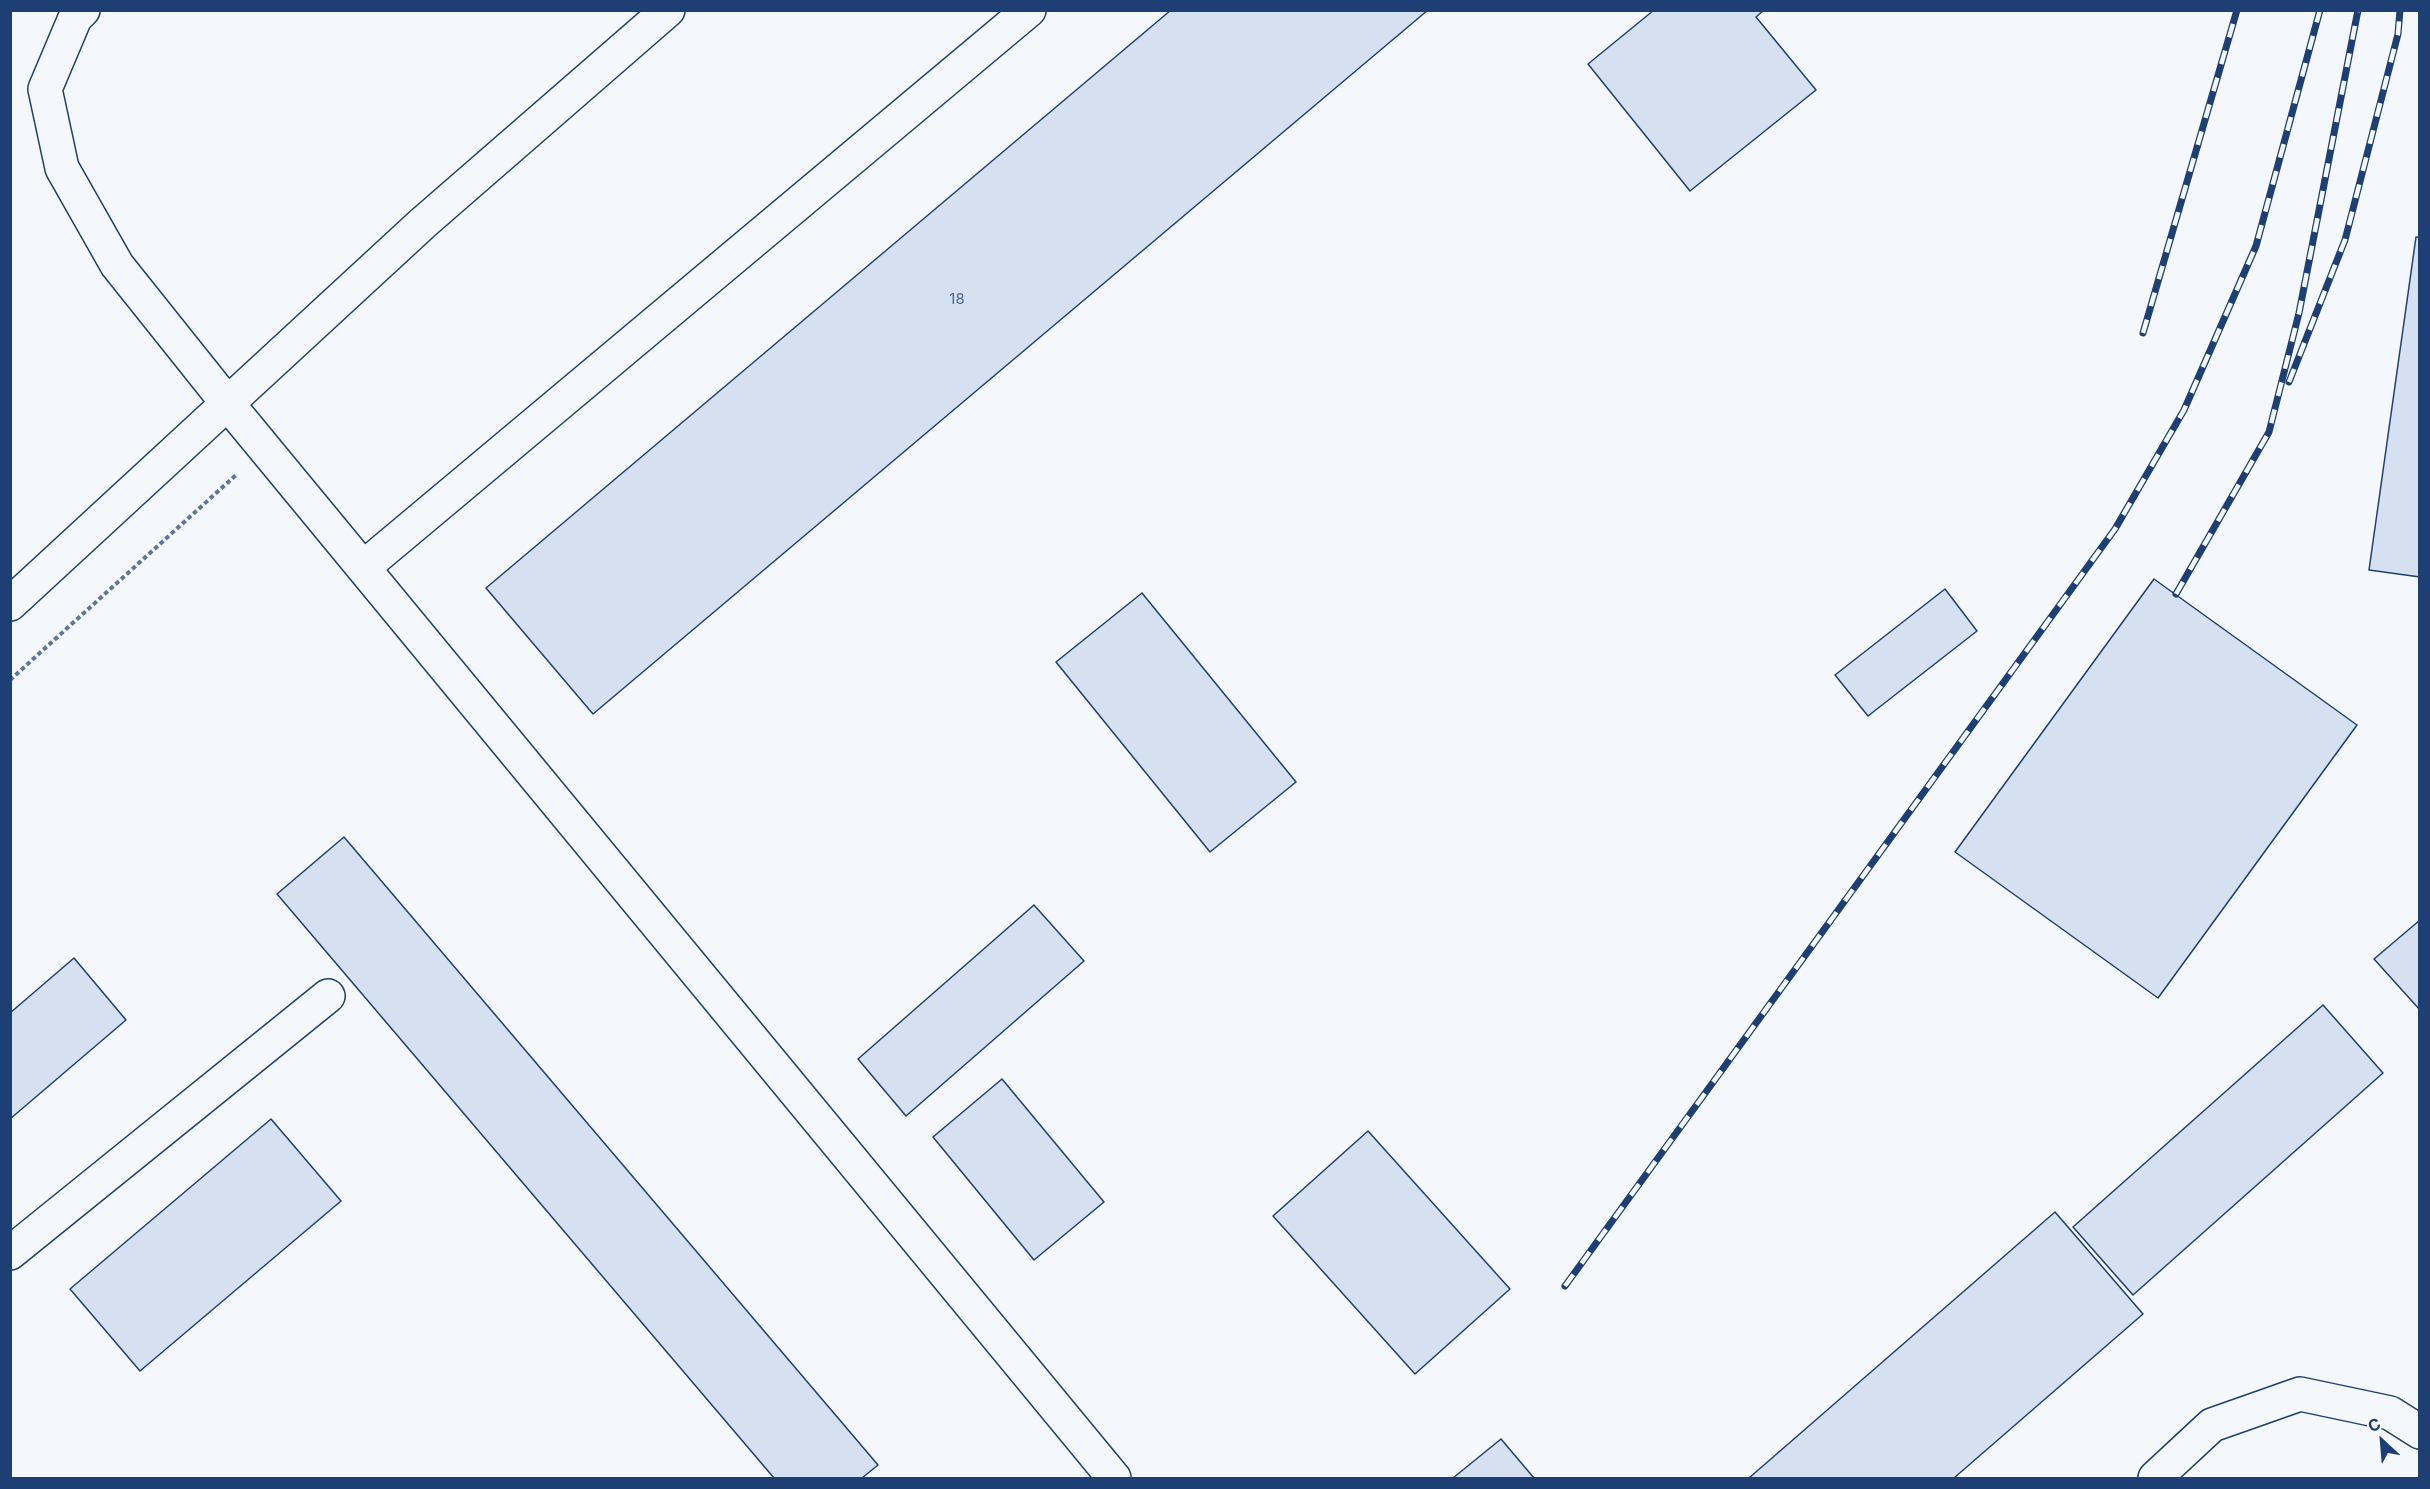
<!DOCTYPE html>
<html>
<head>
<meta charset="utf-8">
<style>
  body { margin:0 }
  #map { position:relative; width:2430px; height:1489px; overflow:hidden; background:#f4f7fb; font-family:Inter,sans-serif }
  canvas { display:block }
  .frame { position:absolute; inset:0; border:12px solid #1d3f73; pointer-events:none }
  .north { position:absolute; left:2352px; top:1411px; width:60px; height:60px; -webkit-text-stroke:4px #f4f7fb; paint-order:stroke; rotate:334deg; font-size:16px; font-weight:700; line-height:24px; text-align:center; color:#1d3f73 }
  .north::after { content:''; display:block; margin:auto; width:21px; height:27px; background:#1d3f73; clip-path:polygon(50% 0,100% 100%,50% 72%,0 100%) }
</style>
</head>
<body>
<div id="map">
<canvas width="2430" height="1489"></canvas>
<div class="frame"></div>
<div class="north">С</div>
</div>
<script>
const context = document.querySelector('canvas').getContext('2d');
context.lineJoin = 'round';
function fill(path, color) { context.fillStyle = color; context.fill(path, 'evenodd'); }
const poly = rows => new Path2D(rows.map(r => 'M' + r).join(''));
function strokePath(path, color, width, dash) { context.strokeStyle = color; context.lineWidth = width; context.lineCap = dash ? 'butt' : 'round'; context.setLineDash(dash || []); context.stroke(path); }
function label(font, color, halo, rows, align = 'center') {
  context.font = font + ' Inter,sans-serif'; context.lineWidth = 4.5; context.setLineDash([]); context.textBaseline = 'middle'; context.strokeStyle = halo; context.fillStyle = color; for (const [text, x, y, turn = 0] of rows) {
    context.save(); context.translate(x, y); context.rotate((+turn || 0) * Math.PI / 180); context.textAlign = isNaN(turn) ? turn : align; if (halo) context.strokeText(text, 0, 0); context.fillText(text, 0, 0); context.restore();
  }
}
const building = poly([
  [1171,10,1428,10,593,714,486,588,1171,10],
  [1654,10,1764,10,1756,17,1816,90,1690,191,1588,64,1654,10],
  [2416,237,2420,237,2420,577,2369,570,2416,237],
  [2154,579,2357,725,2158,998,1955,852,2154,579],
  [1945,589,1977,631,1868,716,1835,675,1945,589],
  [1142,593,1296,782,1210,852,1056,662,1142,593],
  [344,837,878,1465,862,1478,774,1478,277,894,344,837],
  [1034,905,1084,961,906,1116,858,1059,1034,905],
  [2420,920,2420,1010,2374,959,2420,920],
  [74,958,126,1020,10,1119,10,1013,74,958],
  [2323,1005,2383,1073,2133,1295,2073,1227,2323,1005],
  [1002,1079,1104,1202,1034,1260,933,1137,1002,1079],
  [271,1119,341,1201,140,1371,70,1289,271,1119],
  [1368,1131,1510,1289,1415,1374,1273,1216,1368,1131],
  [2055,1212,2143,1314,1954,1478,1749,1478,2055,1212],
  [1501,1439,1534,1478,1453,1478,1501,1439]
]);
const path = poly([
  [10,680,236,475]
]);
const minor = poly([
  [83,10,75,18,45,89,62,168,117,265,228,404,1114,1478],
  [364,567,1029,10],
  [10,604,423,223,668,10],
  [10,1253,328,996],
  [2155,1478,2212,1425,2300,1394,2390,1413,2420,1432]
]);
const rail = poly([
  [2143,333,2237,10],
  [2289,382,2345,240,2398,34,2400,10],
  [2176,594,2269,432,2299,313,2358,10],
  [1565,1286,2115,529,2184,410,2256,246,2320,10]
]);
const numberNames = [
  ["18",957,299]
];
fill(building, '#d5e0f0');
strokePath(building, '#1d3f73', 1.5);
strokePath(minor, '#1d3f73', 36);
strokePath(path, '#5e769c', 4, [4.5, 3]);
strokePath(minor, '#f4f7fb', 33);
strokePath(rail, '#1d3f73', 7);
strokePath(rail, '#f4f7fb', 4.5, [14]);
label('15px', '#4b6792', null, numberNames);
</script>
</body>
</html>
